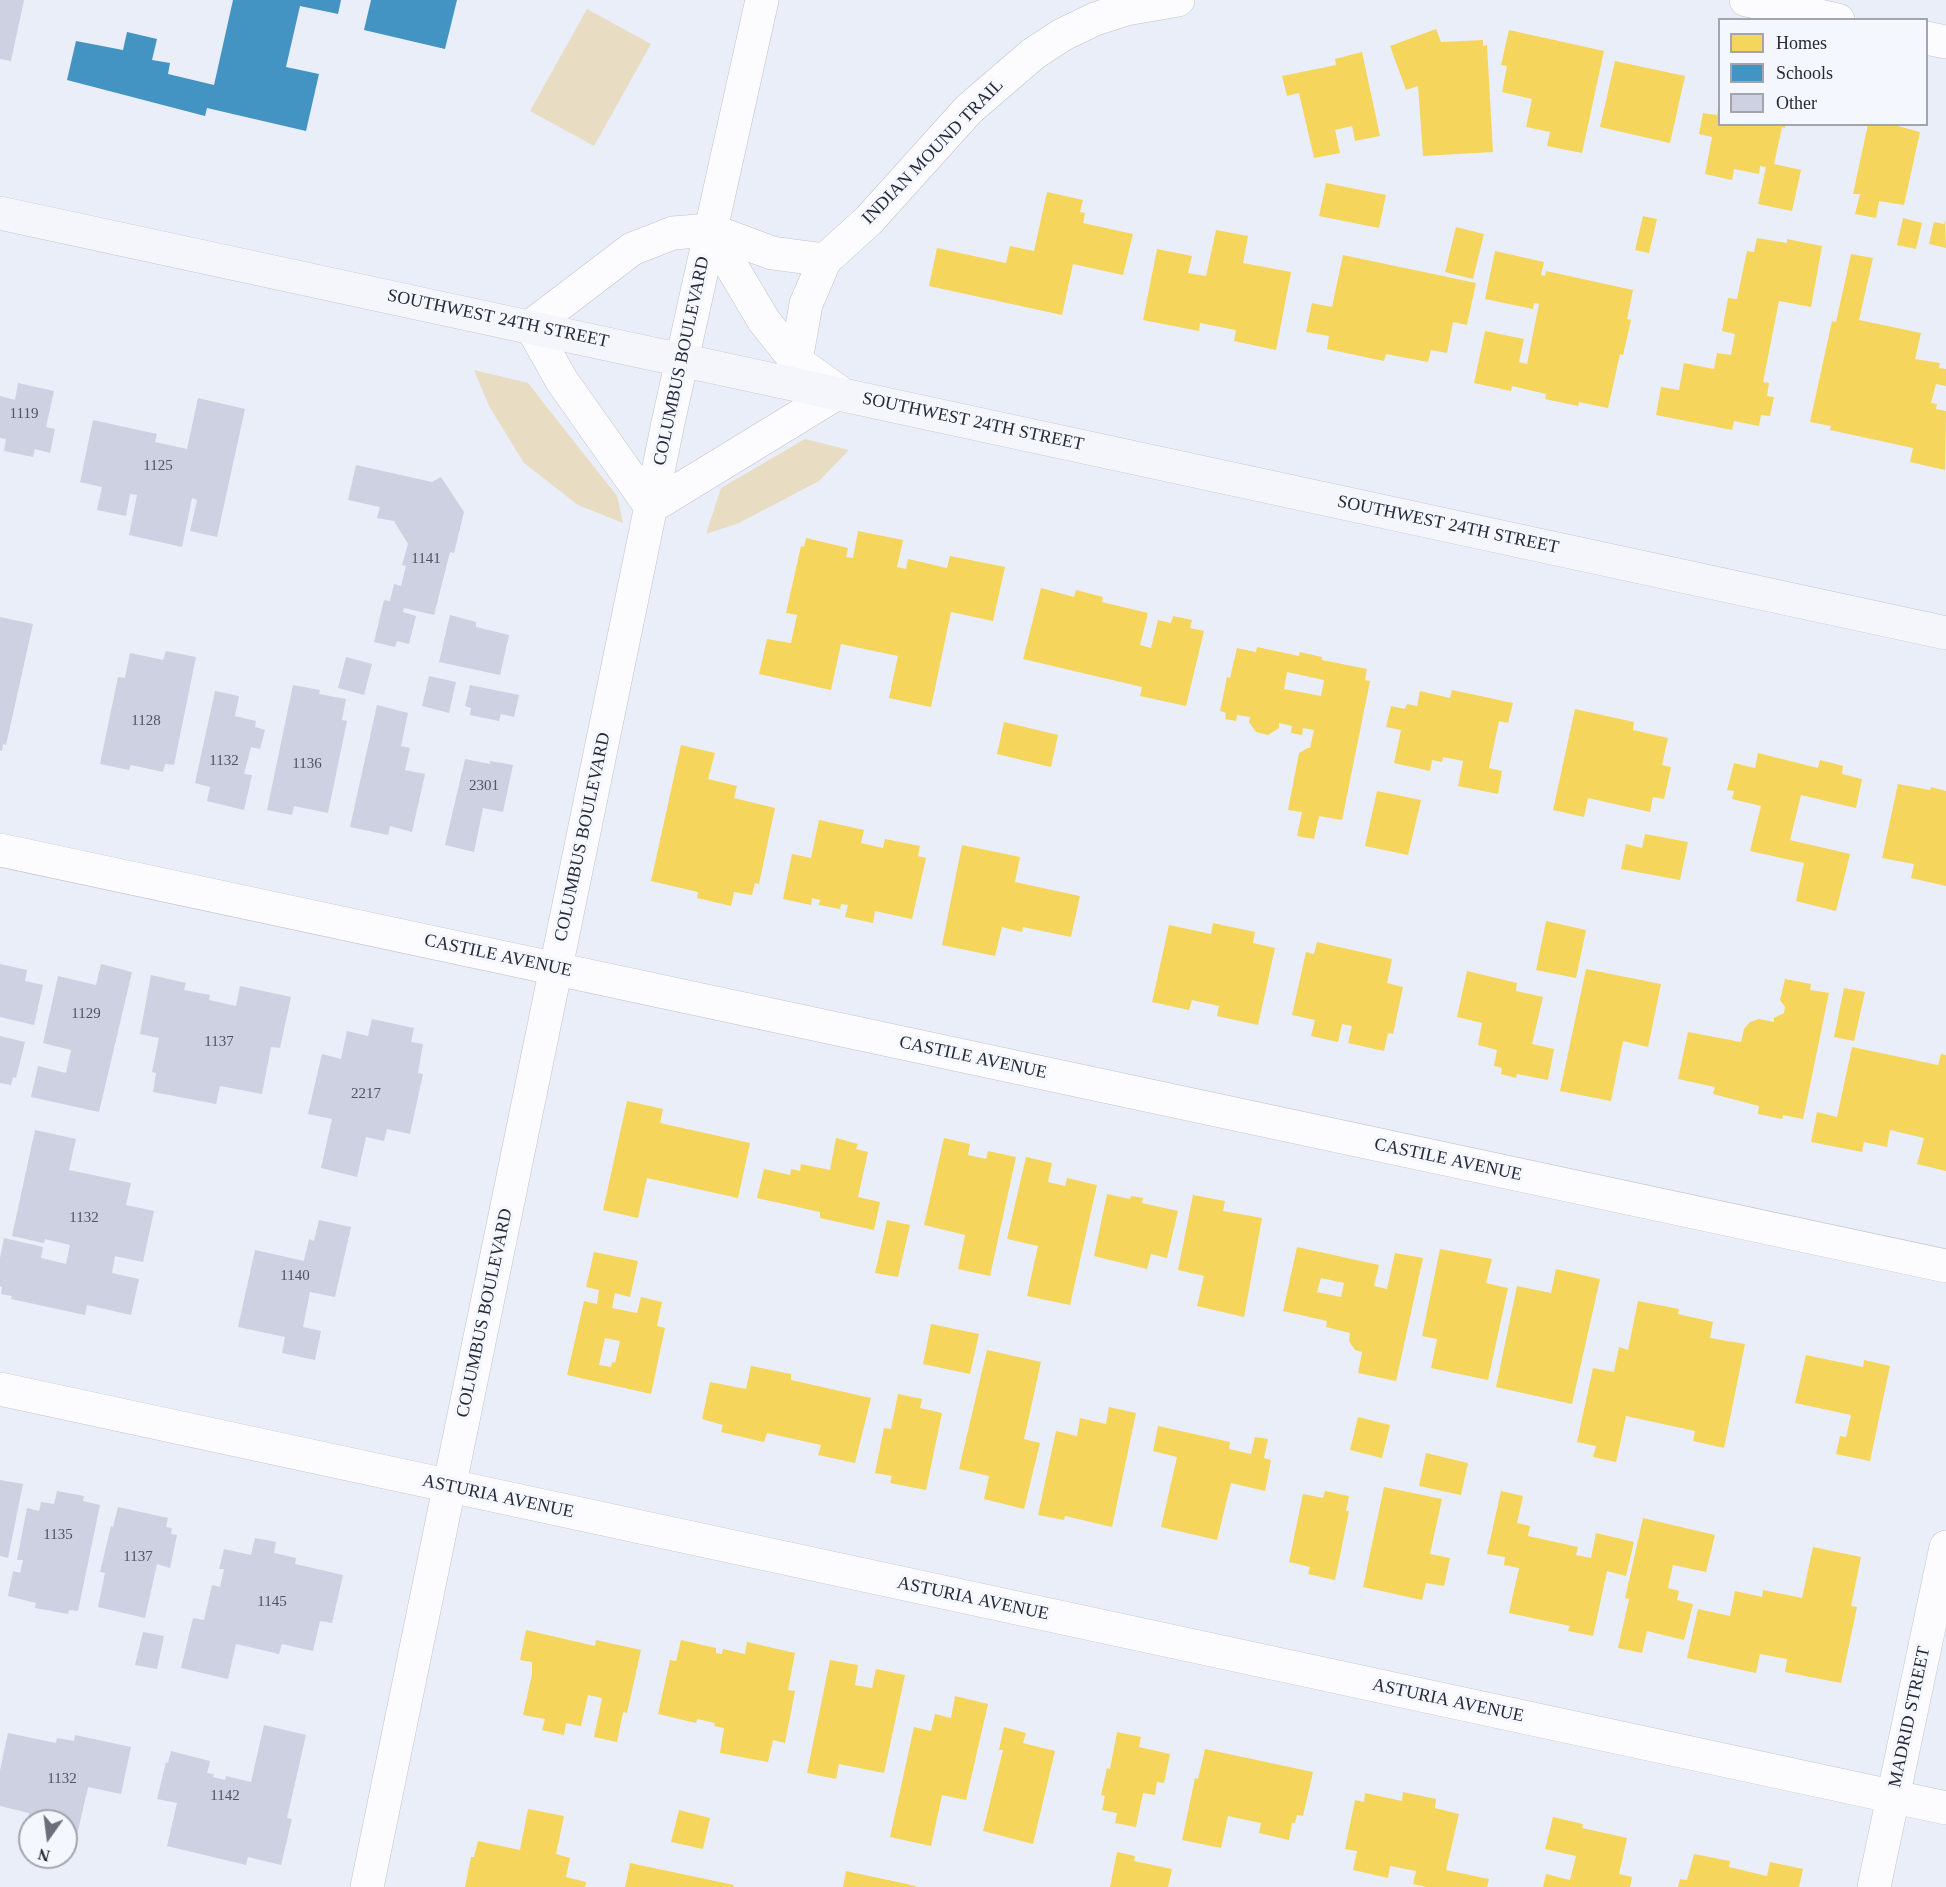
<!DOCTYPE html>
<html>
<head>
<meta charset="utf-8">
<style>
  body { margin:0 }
  #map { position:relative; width:1946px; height:1887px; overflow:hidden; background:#eaeef8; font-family:"Times New Roman",serif }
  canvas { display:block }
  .legend { position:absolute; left:1718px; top:18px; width:210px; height:108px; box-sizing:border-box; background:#f5f7fe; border:2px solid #a2a5ae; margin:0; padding:8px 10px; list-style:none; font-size:18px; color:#262a36 }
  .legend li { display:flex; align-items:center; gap:12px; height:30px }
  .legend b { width:30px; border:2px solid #a2a5ae }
  .north { position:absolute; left:18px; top:1809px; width:60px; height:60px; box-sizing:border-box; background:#f5f7fe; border:2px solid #a2a5ae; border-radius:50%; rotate:194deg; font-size:16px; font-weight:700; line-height:24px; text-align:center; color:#262a36 }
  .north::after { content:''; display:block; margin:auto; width:21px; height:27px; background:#6b6f7a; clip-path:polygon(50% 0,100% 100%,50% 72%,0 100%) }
</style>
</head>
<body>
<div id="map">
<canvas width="1946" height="1887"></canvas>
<ul class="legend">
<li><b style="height:16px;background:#f6d55c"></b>Homes</li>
<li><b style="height:16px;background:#4393c3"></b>Schools</li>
<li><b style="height:16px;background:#cdd1e1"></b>Other</li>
</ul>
<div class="north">N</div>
</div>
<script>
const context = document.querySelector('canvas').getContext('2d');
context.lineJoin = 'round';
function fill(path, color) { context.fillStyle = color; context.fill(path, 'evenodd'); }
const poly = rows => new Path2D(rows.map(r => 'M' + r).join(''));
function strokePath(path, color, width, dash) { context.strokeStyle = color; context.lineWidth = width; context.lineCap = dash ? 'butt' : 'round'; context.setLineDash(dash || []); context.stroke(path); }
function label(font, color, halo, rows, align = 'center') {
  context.font = font + ' "Times New Roman",serif'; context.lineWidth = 6; context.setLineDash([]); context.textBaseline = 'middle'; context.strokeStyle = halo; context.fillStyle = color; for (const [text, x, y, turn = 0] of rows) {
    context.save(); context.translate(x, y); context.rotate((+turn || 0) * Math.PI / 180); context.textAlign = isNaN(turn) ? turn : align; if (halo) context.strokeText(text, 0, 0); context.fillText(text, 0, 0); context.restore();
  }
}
const green = poly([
  [587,9,651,44,594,146,530,111],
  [474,370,528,383,617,496,623,523,578,505,524,463,489,406],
  [805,439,849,450,819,481,739,523,706,534,721,488]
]);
const homes = poly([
  [1436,29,1441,42,1483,40,1483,46,1487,45,1493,152,1423,156,1418,86,1406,90,1390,46],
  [1509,30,1604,51,1582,153,1547,146,1550,132,1526,127,1532,99,1502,92,1507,66,1501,65],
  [1362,52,1380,136,1355,141,1352,126,1335,130,1340,153,1314,158,1299,93,1287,96,1282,76,1336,65,1335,59],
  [1615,61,1685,76,1670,143,1600,127],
  [1718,109,1720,124,1786,124,1785,128,1782,127,1774,164,1801,170,1792,211,1758,204,1766,167,1760,166,1759,174,1734,169,1732,180,1705,174,1712,137,1699,134,1703,113,1717,115],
  [1868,124,1890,124,1920,132,1904,205,1879,201,1876,218,1855,214,1860,194,1853,194],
  [1326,183,1386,195,1379,228,1319,216],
  [1047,192,1083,200,1080,212,1085,213,1083,223,1133,234,1123,275,1073,264,1062,315,929,286,937,248,1006,263,1010,246,1034,251],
  [1643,216,1657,219,1649,253,1635,250],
  [1903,218,1922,223,1916,249,1897,245],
  [1945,220,1946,248,1929,244,1934,222,1944,224],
  [1456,227,1484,234,1473,279,1445,272],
  [1216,230,1248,236,1243,263,1291,272,1276,350,1234,341,1236,330,1200,323,1199,331,1143,320,1157,249,1192,256,1188,273,1206,276],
  [1757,238,1787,243,1787,239,1822,246,1811,307,1779,301,1763,382,1769,383,1767,396,1774,397,1770,416,1761,415,1759,426,1734,421,1732,430,1656,415,1661,387,1679,390,1684,363,1714,369,1717,353,1731,355,1735,334,1722,331,1728,298,1737,299,1747,251,1754,252],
  [1495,251,1544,262,1541,275,1545,276,1546,271,1633,290,1627,319,1631,320,1623,355,1620,354,1608,408,1579,402,1578,406,1545,399,1546,394,1512,386,1511,391,1474,383,1485,331,1524,339,1519,362,1527,364,1539,304,1534,303,1533,309,1485,299],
  [1851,254,1873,258,1859,320,1921,333,1915,359,1940,363,1939,368,1946,369,1946,386,1936,384,1931,403,1937,404,1936,409,1946,411,1945,470,1910,462,1913,448,1830,430,1831,426,1810,422,1832,321,1836,322],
  [1343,255,1476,283,1467,325,1453,322,1447,353,1431,350,1428,362,1386,354,1384,361,1327,349,1329,336,1306,332,1312,303,1332,307],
  [858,531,903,540,897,567,906,569,908,559,947,568,950,556,1005,567,993,621,951,612,931,707,889,698,898,656,841,644,831,690,759,674,767,639,791,643,797,615,786,613,801,546,804,547,806,538,848,548,846,557,853,558],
  [1041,588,1074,597,1076,590,1103,597,1102,602,1148,613,1140,645,1151,648,1158,620,1171,623,1173,616,1192,620,1190,628,1204,631,1186,706,1140,696,1142,687,1023,659],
  [1257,647,1299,656,1300,652,1322,657,1322,660,1367,669,1365,680,1370,681,1342,820,1319,816,1314,839,1297,836,1302,812,1288,810,1299,753,1308,748,1310,748,1314,730,1303,728,1302,735,1291,733,1292,726,1279,723,1279,728,1268,735,1256,732,1249,722,1250,717,1237,715,1236,721,1225,719,1226,713,1220,711,1227,677,1230,678,1237,648,1256,652],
  [1287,672,1324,680,1321,696,1284,689],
  [1452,690,1513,703,1508,723,1499,721,1489,768,1502,771,1498,794,1458,786,1463,761,1443,757,1442,762,1432,760,1430,771,1394,763,1401,730,1386,727,1391,706,1405,709,1407,704,1417,706,1420,691,1450,698],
  [1575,709,1634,722,1633,730,1668,738,1662,765,1671,767,1664,799,1653,797,1650,812,1588,798,1584,817,1553,810],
  [1004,722,1058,735,1051,767,997,754],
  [681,745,715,753,708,779,737,786,734,798,775,808,759,884,755,883,752,895,734,892,731,906,697,898,698,892,651,881],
  [1758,753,1818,768,1820,760,1832,763,1843,766,1842,774,1862,779,1856,808,1801,795,1790,840,1850,854,1836,911,1796,901,1804,863,1750,851,1761,806,1732,799,1734,791,1727,790,1734,763,1755,768],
  [1898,784,1930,790,1931,787,1946,791,1946,886,1911,878,1914,864,1882,858],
  [1377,791,1421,800,1408,855,1365,846],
  [819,820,864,830,861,843,883,848,885,839,920,846,918,856,926,858,912,919,875,911,873,923,845,917,848,905,841,904,840,909,819,905,820,900,812,898,811,905,783,899,792,854,811,858],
  [1645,834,1688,842,1680,880,1621,869,1626,844,1642,848],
  [962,845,1020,857,1015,882,1080,896,1071,937,1023,927,1022,932,1002,927,995,956,942,945],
  [1546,921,1586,930,1576,978,1536,970],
  [1213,923,1255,932,1253,943,1275,948,1258,1025,1217,1016,1219,1006,1192,1000,1189,1010,1152,1002,1169,925,1211,934],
  [1317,942,1392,959,1387,983,1403,987,1393,1034,1388,1033,1384,1051,1348,1043,1352,1026,1342,1024,1338,1042,1311,1036,1315,1020,1292,1015,1306,952,1314,954],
  [1586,969,1661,984,1648,1047,1623,1041,1611,1101,1560,1091],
  [1467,971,1517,983,1516,991,1543,997,1532,1044,1554,1049,1548,1080,1517,1074,1516,1078,1501,1074,1502,1068,1494,1066,1497,1050,1478,1045,1482,1023,1457,1017],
  [1785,979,1811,984,1810,990,1829,993,1803,1119,1783,1115,1782,1119,1758,1114,1759,1106,1713,1094,1715,1087,1678,1079,1688,1032,1741,1042,1744,1029,1750,1022,1759,1019,1774,1022,1774,1018,1784,1013,1785,1007,1780,1000],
  [1844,988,1865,992,1854,1041,1834,1037],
  [1852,1047,1938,1065,1941,1054,1946,1055,1946,1171,1917,1164,1924,1138,1890,1130,1887,1147,1864,1142,1862,1152,1811,1142,1817,1112,1837,1117],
  [627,1101,663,1109,660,1123,750,1143,738,1198,647,1178,638,1218,603,1210],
  [836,1138,858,1144,856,1149,868,1152,858,1197,880,1202,874,1230,820,1218,820,1212,757,1198,764,1169,790,1175,791,1169,800,1171,801,1164,830,1170],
  [944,1138,970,1144,968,1155,986,1159,988,1151,1016,1157,990,1276,958,1269,965,1235,924,1225],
  [1026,1157,1052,1163,1048,1182,1065,1186,1067,1178,1097,1185,1070,1305,1027,1296,1038,1246,1007,1239],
  [1107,1194,1130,1199,1131,1196,1143,1198,1142,1203,1178,1211,1167,1258,1151,1254,1147,1269,1094,1256],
  [1193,1195,1225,1201,1223,1211,1262,1218,1244,1317,1197,1306,1204,1276,1178,1270],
  [887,1220,910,1225,898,1277,875,1273],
  [1297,1247,1379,1265,1374,1286,1387,1289,1395,1253,1423,1258,1396,1381,1358,1373,1362,1352,1355,1350,1349,1341,1350,1333,1326,1327,1327,1321,1283,1311],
  [1321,1278,1344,1283,1341,1297,1317,1292],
  [1440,1249,1492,1259,1486,1283,1508,1288,1488,1380,1431,1368,1437,1339,1422,1336],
  [594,1252,638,1261,630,1297,615,1293,612,1308,637,1313,641,1297,662,1302,657,1326,665,1328,651,1394,567,1375,584,1301,597,1304,599,1290,586,1287],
  [605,1338,620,1341,615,1363,612,1362,611,1367,599,1365],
  [1556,1269,1600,1279,1572,1404,1496,1387,1517,1286,1551,1293],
  [1638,1301,1679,1309,1678,1314,1713,1322,1710,1338,1745,1344,1724,1448,1693,1441,1695,1431,1626,1416,1616,1462,1593,1457,1596,1446,1577,1442,1593,1368,1614,1372,1619,1347,1628,1350],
  [931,1324,979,1334,970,1374,923,1364],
  [987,1350,1041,1362,1024,1439,1040,1443,1024,1509,984,1499,989,1476,959,1469],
  [1806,1355,1863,1367,1864,1360,1890,1366,1870,1461,1836,1454,1840,1436,1846,1437,1851,1415,1795,1403],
  [751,1366,791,1374,791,1380,871,1398,855,1463,818,1455,821,1445,767,1433,764,1442,721,1432,723,1425,702,1419,710,1382,746,1389],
  [898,1394,922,1399,920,1408,942,1413,926,1490,890,1483,892,1476,875,1473,884,1428,891,1429],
  [1109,1407,1136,1413,1112,1527,1065,1516,1064,1520,1038,1515,1056,1431,1077,1436,1080,1418,1106,1424],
  [1358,1417,1390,1425,1382,1458,1350,1450],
  [1158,1426,1230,1442,1229,1449,1251,1454,1255,1437,1268,1439,1264,1458,1271,1460,1265,1491,1231,1483,1217,1540,1161,1527,1177,1457,1153,1451],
  [1426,1453,1468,1463,1461,1495,1419,1486],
  [1384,1487,1442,1499,1430,1554,1450,1558,1444,1586,1426,1583,1422,1600,1363,1587],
  [1325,1491,1349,1496,1346,1511,1349,1511,1335,1580,1308,1574,1310,1567,1289,1562,1303,1494,1323,1498],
  [1501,1491,1523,1496,1517,1523,1530,1526,1528,1536,1578,1547,1576,1555,1591,1558,1596,1533,1634,1542,1626,1576,1607,1571,1593,1636,1568,1631,1570,1626,1509,1613,1519,1568,1504,1565,1505,1557,1487,1554],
  [1643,1518,1715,1535,1706,1572,1673,1565,1668,1588,1679,1591,1677,1600,1693,1604,1684,1640,1647,1631,1642,1653,1618,1648,1629,1599,1625,1598],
  [1813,1547,1861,1557,1851,1606,1857,1607,1841,1683,1785,1672,1787,1659,1760,1654,1756,1673,1687,1658,1698,1609,1730,1616,1735,1591,1762,1597,1763,1590,1802,1598],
  [526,1630,595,1646,596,1640,641,1650,627,1713,623,1712,617,1742,594,1737,602,1698,588,1695,581,1726,566,1723,564,1735,542,1730,545,1719,523,1715,532,1674,532,1662,520,1660],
  [681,1640,716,1648,716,1653,722,1654,723,1649,745,1654,747,1642,795,1653,788,1690,795,1691,785,1743,773,1740,768,1762,720,1753,724,1728,714,1726,715,1723,697,1719,696,1723,658,1714,670,1660,676,1661],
  [830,1660,858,1665,855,1685,872,1688,876,1669,905,1675,884,1773,839,1764,836,1779,807,1773],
  [955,1696,988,1704,966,1800,942,1795,931,1846,890,1837,914,1727,931,1731,935,1714,951,1718],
  [1004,1727,1026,1733,1023,1743,1055,1751,1033,1844,983,1831,1003,1750,999,1750],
  [1117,1732,1141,1737,1139,1747,1170,1754,1164,1783,1157,1782,1155,1795,1143,1793,1136,1827,1115,1823,1117,1813,1102,1810,1105,1796,1101,1795,1107,1768,1110,1769],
  [1205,1749,1313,1772,1303,1816,1297,1815,1295,1823,1292,1823,1289,1840,1259,1833,1261,1823,1228,1816,1221,1848,1182,1840,1195,1778,1198,1779],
  [1403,1792,1436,1799,1435,1808,1459,1814,1446,1870,1489,1879,1487,1887,1426,1887,1413,1884,1416,1871,1390,1866,1388,1878,1353,1870,1357,1851,1345,1849,1355,1800,1364,1802,1365,1793,1402,1801],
  [528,1809,564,1816,556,1854,570,1858,566,1877,586,1882,585,1887,465,1887,471,1857,474,1857,478,1841,520,1850],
  [679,1810,710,1818,703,1849,671,1842],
  [1553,1817,1583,1824,1582,1828,1627,1838,1619,1874,1632,1877,1630,1887,1543,1887,1546,1874,1570,1880,1576,1856,1545,1849],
  [1117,1852,1135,1856,1134,1861,1172,1869,1168,1887,1110,1887],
  [1694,1854,1730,1861,1729,1867,1767,1876,1770,1862,1803,1869,1799,1887,1678,1887,1680,1879,1687,1880],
  [630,1863,734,1885,733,1887,625,1887],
  [846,1871,916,1886,915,1887,843,1887]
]);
const schools = poly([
  [233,0,341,0,338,14,300,6,286,67,319,74,306,131,207,108,205,116,67,80,76,41,123,50,127,32,157,39,152,60,170,63,168,74,214,85],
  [371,0,457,0,445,49,364,30]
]);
const building = poly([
  [0,0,24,0,11,61,0,59],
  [18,383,54,391,46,427,55,429,50,453,35,449,33,457,4,451,6,439,0,438,0,396,15,400],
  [198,398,245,409,217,537,190,531,197,500,192,498,182,547,129,535,137,495,130,494,126,516,97,510,102,487,80,482,93,420,157,434,155,442,187,449],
  [356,465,432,482,441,477,464,512,454,553,450,552,434,615,404,608,403,612,416,616,409,644,397,641,395,647,374,642,384,600,390,601,394,584,401,586,406,566,402,565,408,544,394,521,377,518,380,507,348,500],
  [450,615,476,622,476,627,509,635,500,675,439,662],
  [0,617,33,624,6,745,3,744,2,751,0,750],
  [166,651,196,657,174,765,165,764,163,772,131,765,129,770,100,764,118,677,125,678,130,653,163,660],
  [346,657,372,664,364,695,338,688],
  [429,676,456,682,449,713,422,706],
  [293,685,320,690,319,694,346,699,342,720,347,721,328,813,294,806,292,815,267,810],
  [470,685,519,695,514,717,501,714,499,721,470,715,471,708,465,706],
  [215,691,239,696,235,716,256,721,255,727,265,730,260,749,251,747,244,774,252,775,244,810,207,801,210,787,195,783],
  [377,705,408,713,401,746,410,748,405,770,425,774,412,832,390,826,388,835,350,827],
  [465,759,490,764,490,761,513,765,503,812,483,808,474,852,445,845],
  [0,964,27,970,25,981,43,985,34,1025,0,1017],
  [101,964,132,972,99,1112,31,1097,38,1066,66,1073,71,1050,43,1043,58,976,96,985],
  [151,975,186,983,184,990,210,995,209,1000,236,1006,240,986,291,997,280,1048,271,1047,262,1094,220,1086,216,1104,153,1092,156,1073,152,1072,159,1038,140,1034],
  [372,1019,414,1028,411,1042,423,1044,418,1073,423,1074,410,1134,387,1129,384,1141,366,1137,357,1177,321,1168,332,1119,308,1114,322,1054,341,1059,347,1031,368,1036],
  [0,1036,25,1042,16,1078,13,1077,11,1085,0,1083],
  [35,1130,76,1139,69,1170,131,1183,126,1205,154,1211,143,1262,115,1256,112,1273,139,1279,131,1315,87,1305,85,1315,11,1299,12,1296,1,1294,2,1287,0,1286,0,1258,4,1238,43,1247,41,1258,66,1264,70,1245,45,1239,44,1243,12,1236],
  [319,1220,351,1227,335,1297,310,1292,303,1327,321,1331,315,1360,282,1353,285,1337,238,1327,255,1250,304,1261,309,1239,314,1241],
  [0,1480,23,1484,8,1558,0,1556],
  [57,1491,84,1496,83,1501,100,1505,78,1611,69,1610,68,1614,35,1608,36,1603,8,1596,13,1571,20,1573,23,1560,17,1560,27,1508,39,1511,41,1502,54,1504],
  [118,1507,168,1518,166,1527,172,1528,171,1534,177,1535,170,1568,157,1564,145,1618,98,1607,105,1573,100,1572,111,1526,113,1527],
  [255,1538,276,1542,274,1553,296,1558,295,1564,343,1575,332,1623,320,1621,313,1651,282,1644,279,1654,236,1644,228,1679,181,1668,193,1618,204,1620,212,1585,220,1587,224,1569,219,1569,224,1549,251,1555],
  [143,1632,164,1636,157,1669,135,1665],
  [264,1725,306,1735,287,1818,292,1819,281,1865,248,1857,246,1865,167,1846,177,1803,157,1799,166,1762,168,1763,171,1751,210,1761,207,1773,214,1774,213,1777,225,1780,226,1776,251,1782],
  [8,1733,56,1743,57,1738,74,1741,75,1735,131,1747,121,1794,88,1787,77,1835,69,1833,66,1843,66,1821,28,1820,29,1813,0,1806,0,1770]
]);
const street = poly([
  [1746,0,1838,20],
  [1926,38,1946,42],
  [710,230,764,321,796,361,839,392,651,507,562,381,531,326,632,249,673,233,710,230,772,253,825,260],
  [796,361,806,304,825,260,869,220,969,109,1033,54,1062,35,1095,19,1126,9,1178,0],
  [0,850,1946,1266],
  [0,1389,1946,1808],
  [367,1887,668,423,762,0],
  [1874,1887,1946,1547]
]);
const secondary = poly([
  [0,213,1946,633]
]);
const numberNames = [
  ["1119",24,414],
  ["1125",158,466],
  ["1141",426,559],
  ["1128",146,721],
  ["1132",224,761],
  ["1136",307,764],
  ["2301",484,786],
  ["1129",86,1014],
  ["1137",219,1042],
  ["2217",366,1094],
  ["1132",84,1218],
  ["1140",295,1276],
  ["1135",58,1535],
  ["1137",138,1557],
  ["1145",272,1602],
  ["1132",62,1779],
  ["1142",225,1796]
];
const streetNames = [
  ["INDIAN MOUND TRAIL",933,152,-46],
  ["SOUTHWEST 24TH STREET",498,319,12],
  ["COLUMBUS BOULEVARD",682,361,-78],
  ["SOUTHWEST 24TH STREET",973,422,12],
  ["SOUTHWEST 24TH STREET",1448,525,12],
  ["COLUMBUS BOULEVARD",583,837,-78],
  ["CASTILE AVENUE",498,956,12],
  ["CASTILE AVENUE",973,1058,12],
  ["CASTILE AVENUE",1448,1160,12],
  ["COLUMBUS BOULEVARD",485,1313,-78],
  ["ASTURIA AVENUE",498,1497,12],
  ["ASTURIA AVENUE",973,1599,12],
  ["ASTURIA AVENUE",1448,1701,12],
  ["MADRID STREET",1910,1717,-78]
];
fill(green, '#e8dcc3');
fill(homes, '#f6d55c');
fill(schools, '#4393c3');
fill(building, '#cdd1e1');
strokePath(street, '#c0c3cd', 34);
strokePath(secondary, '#c0c3cd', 34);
strokePath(street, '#fcfcfe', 33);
strokePath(secondary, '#f5f6fb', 33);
label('15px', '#505461', null, numberNames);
label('18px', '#262a36', '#f5f7fe', streetNames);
</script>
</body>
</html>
